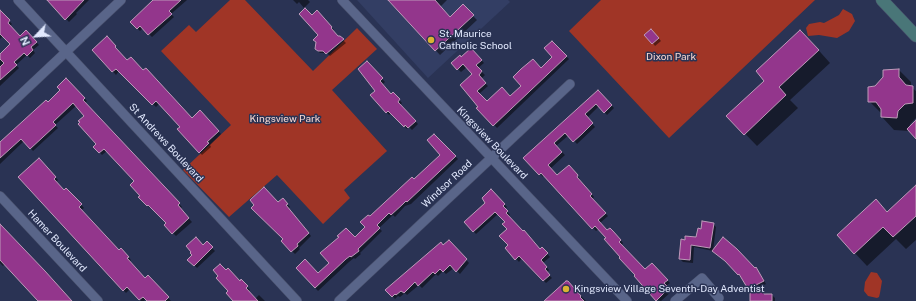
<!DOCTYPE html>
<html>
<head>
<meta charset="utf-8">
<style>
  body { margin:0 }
  #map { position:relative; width:916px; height:301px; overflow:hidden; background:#2a3354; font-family:"Public Sans",sans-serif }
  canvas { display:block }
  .north { position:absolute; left:16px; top:16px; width:40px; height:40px; -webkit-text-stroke:3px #2a3354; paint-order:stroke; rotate:245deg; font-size:11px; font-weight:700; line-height:16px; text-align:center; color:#e2e9fe }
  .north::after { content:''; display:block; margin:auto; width:14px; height:18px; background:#e2e9fe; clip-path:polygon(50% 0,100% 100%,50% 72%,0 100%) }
</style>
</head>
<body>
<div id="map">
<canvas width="916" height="301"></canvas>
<div class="north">N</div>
</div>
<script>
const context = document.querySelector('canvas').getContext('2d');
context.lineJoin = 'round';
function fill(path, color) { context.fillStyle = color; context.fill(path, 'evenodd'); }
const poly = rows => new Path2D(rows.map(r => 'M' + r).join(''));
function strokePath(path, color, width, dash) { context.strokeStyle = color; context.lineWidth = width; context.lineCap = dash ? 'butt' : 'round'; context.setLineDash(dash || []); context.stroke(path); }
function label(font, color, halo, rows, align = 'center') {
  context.font = font + ' "Public Sans",sans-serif'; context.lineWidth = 3; context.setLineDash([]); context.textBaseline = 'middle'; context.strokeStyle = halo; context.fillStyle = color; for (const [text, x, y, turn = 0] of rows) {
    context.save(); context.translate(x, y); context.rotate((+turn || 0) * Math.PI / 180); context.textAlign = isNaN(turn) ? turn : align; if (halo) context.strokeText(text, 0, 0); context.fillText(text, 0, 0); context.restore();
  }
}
const built = poly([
  [357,0,508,0,510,2,428,78]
]);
const green = poly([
  [230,0,245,0,313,71,357,28,377,49,332,90,387,151,344,190,350,198,323,224,277,175,229,217,183,170,231,125,161,51,189,25,196,32],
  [601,0,815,0,669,138,569,31],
  [843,9,852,14,855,21,849,31,837,38,819,35,808,36,806,28,809,24,820,22,824,23,839,15],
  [871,272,877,273,882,281,880,293,879,297,877,298,868,296,864,291,865,282]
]);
const shadow = poly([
  [48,0,89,0,76,13,77,14,69,22],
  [155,0,187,0,171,14,174,17,152,37,143,28,140,31,131,22],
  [293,0,308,0,310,2,304,8,299,2,297,4],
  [390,0,447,0,440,7,450,18,463,6,477,20,440,55],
  [316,12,334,30,333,32,338,37,340,37,346,43,330,56,327,53,320,53,317,50,320,36,312,16],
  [3,14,12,24,10,26,20,37,26,31,39,45,33,50,35,53,30,58,27,55,16,65,19,68,0,86,0,55,12,44,3,36,0,39,0,17],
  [654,33,661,41,655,46,653,43],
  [107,37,127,62,143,72,192,119,200,112,221,134,210,145,211,147,202,155,179,129,181,127,160,103,156,107,119,71,116,75,93,50],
  [552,42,569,59,497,128,478,108,479,107,473,74,467,67,461,72,452,63,461,58,471,49,484,63,478,68,485,75,481,79,488,86,479,94,487,102,510,98,554,57],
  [813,44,830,63,790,100,798,108,757,146,728,116],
  [367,62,385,82,382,85,391,95,393,93,402,103,400,105,418,124,412,130,409,127,407,129,391,113,389,115,371,95,376,91],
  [899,70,911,82,911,87,916,91,916,118,910,124,909,128,916,122,916,138,909,131,894,130,882,117,882,114,869,101,875,87],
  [66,79,87,101,85,103,182,207,180,209,192,222,176,236,165,225,167,223,152,207,150,208,140,197,141,196,135,181,107,151,102,155,95,147,97,144,86,116,76,106,55,125,58,128,33,151,24,141,0,164,0,144,62,90],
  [598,91,614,108,607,115,599,106,587,118,595,127,577,144,569,135,556,146,565,155,550,169,557,176,569,166,580,179,579,180,594,197,592,199,608,216,600,223,607,231,616,235,623,243,621,246,645,270,652,264,670,283,666,286,671,292,661,301,657,300,599,229,596,231,544,175,543,177,525,158],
  [434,135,458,159,411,204,405,206,395,217,393,215,379,228,382,231,360,253,361,254,355,259,354,258,349,262,318,291,297,268,318,274,367,227,370,218,414,180,441,155],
  [38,159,58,180,56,182,64,191,78,201,84,208,81,210,119,251,124,252,131,260,130,261,145,279,148,276,171,301,149,301,146,299,144,301,141,301,130,289,126,293,19,177],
  [916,186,916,240,906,249,896,239,867,266,838,235,876,201,888,212],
  [491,191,507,207,505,209,510,215,508,217,540,250,542,248,550,257,543,263,549,270,547,273,552,278,546,283,522,258,519,262,506,248,509,245,508,229,506,222,498,214,476,234,465,222,486,203],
  [282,199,290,207,288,209,311,236,299,248,300,249,295,254,282,241,284,239,278,203],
  [0,224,72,301,40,301,5,264,3,266,0,263],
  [713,224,716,227,713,251,694,247,693,263,683,262,680,259,682,241,697,239],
  [449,241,469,263,460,274,454,268,446,274,443,271,438,276,436,274,422,288,419,285,407,295,405,293,400,297,398,296,395,299,387,290],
  [207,243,215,251,197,268,189,260],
  [728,263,756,268,766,284,751,292,763,293,766,295,772,295,775,298,775,301,750,301,751,291,742,276,741,277],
  [241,281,250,290,248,291,255,299,259,295,265,301,235,301],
  [573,288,586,301,546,301]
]);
const building = poly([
  [47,0,84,0,65,20,47,0],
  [153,0,181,0,169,11,172,14,148,35,140,26,137,29,130,22,153,0],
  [388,0,435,0,450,17,463,4,474,15,435,51,388,0],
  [305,8,312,15,317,10,332,27,331,28,338,36,340,36,344,39,326,54,323,51,318,51,315,49,316,42,313,40,318,35,299,14,305,8],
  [0,10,10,20,8,23,20,36,26,30,37,42,31,47,33,50,27,56,24,53,14,62,17,65,0,80,0,67,4,63,0,59,0,54,10,44,0,34,0,10],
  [651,29,659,38,652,44,644,35,651,29],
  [800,30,819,50,779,87,786,95,744,135,726,116,764,81,756,71,800,30],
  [107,36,116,46,115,47,127,60,131,57,143,70,146,68,192,118,200,110,219,131,207,142,209,143,199,153,177,129,180,127,156,101,152,105,116,69,112,72,92,50,107,36],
  [552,41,567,56,493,126,476,108,478,107,474,102,460,85,472,74,463,64,457,70,451,63,460,55,461,57,471,48,482,60,476,65,482,71,479,75,486,83,477,91,487,101,502,87,510,96,521,86,513,77,521,69,533,59,541,68,552,57,544,48,552,41],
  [367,61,383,78,380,81,391,94,393,92,400,99,398,102,416,121,408,128,405,125,404,127,388,111,386,113,370,95,375,91,358,69,367,61],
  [899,69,899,77,906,85,913,86,913,103,905,104,898,111,897,118,881,117,881,109,876,102,868,102,868,87,875,86,883,77,883,70,899,69],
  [66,78,85,98,83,100,180,203,178,205,189,218,172,234,164,225,166,223,148,205,147,206,138,197,140,196,130,185,134,181,104,149,99,153,93,147,96,144,78,124,80,122,78,121,84,116,73,103,53,122,56,125,30,149,21,139,0,158,0,142,46,100,48,102,60,90,57,87,66,78],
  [598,90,612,105,604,113,596,104,585,114,593,123,582,134,573,142,565,133,554,143,562,152,548,165,557,175,569,165,578,175,577,177,592,194,590,196,606,213,598,220,607,230,610,228,613,231,621,240,619,242,645,269,652,263,668,280,664,283,669,288,656,301,634,276,635,275,619,258,620,257,604,239,606,238,595,226,592,229,541,173,539,175,523,158,598,90],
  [916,120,916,139,907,129,916,120],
  [434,134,456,156,407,202,406,201,403,204,391,215,389,213,377,225,380,228,358,249,359,251,351,257,350,256,346,259,315,288,296,268,305,259,318,273,329,263,320,253,339,237,337,236,346,228,355,237,365,227,360,222,368,215,370,216,412,177,414,179,440,155,427,140,434,134],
  [39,158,56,177,54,179,64,190,66,188,82,204,79,207,119,250,121,248,129,257,127,258,145,278,148,275,169,297,165,301,147,301,143,297,139,300,127,287,123,291,18,177,39,158],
  [916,185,916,216,893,237,883,227,854,254,837,235,876,199,887,212,916,185],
  [264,187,278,202,283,198,288,204,286,205,309,233,297,244,298,246,291,252,281,241,283,239,251,208,254,205,250,200,264,187],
  [491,189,505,204,503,206,508,211,506,213,523,231,524,230,540,249,542,247,548,253,541,260,547,267,545,269,550,275,543,281,519,256,515,260,505,248,508,245,499,236,507,229,502,224,505,222,495,212,473,232,464,222,485,203,482,198,491,189],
  [702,221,714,223,710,248,691,245,690,260,679,259,681,239,685,240,685,236,696,237,698,228,701,229,702,221],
  [0,224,45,271,72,301,38,301,25,287,0,260,0,224],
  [196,237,203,245,207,241,213,247,194,266,187,260,192,255,190,253,191,252,186,246,196,237],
  [723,237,737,249,755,268,756,267,764,281,748,289,739,274,738,275,725,261,712,251,723,237],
  [449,240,467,259,456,272,450,265,443,272,440,269,435,274,433,272,418,286,415,282,404,293,401,291,396,295,395,294,392,297,385,290,441,242,443,245,449,240],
  [220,264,226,270,228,268,240,281,241,279,248,286,246,288,258,301,233,301,226,293,228,291,216,278,218,276,213,270,220,264],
  [566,281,568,281,581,296,580,297,584,301,544,301,566,281],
  [750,291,764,292,764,294,772,294,772,301,750,301,750,291]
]);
const street = poly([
  [18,0,297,301],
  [342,0,627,301],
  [0,114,121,0],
  [0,196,98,301],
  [339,301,570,84],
  [675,301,702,278,719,298]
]);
const secondary = poly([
  [882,0,916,36]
]);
const markers = [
  [431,40,4,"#dab333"],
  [566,289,4,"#dab333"]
];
const poiNames = [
  ["St. Maurice",439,34],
  ["Catholic School",439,46],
  ["Kingsview Village Seventh-Day Adventist",574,289]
];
const parkNames = [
  ["Dixon Park",671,57],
  ["Kingsview Park",285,119]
];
const streetNames = [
  ["St Andrews Boulevard",166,143,47],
  ["Kingsview Boulevard",492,143,46],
  ["Windsor Road",447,184,-43],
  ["Hamer Boulevard",57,241,47]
];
fill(built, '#333e64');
fill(green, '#a03526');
fill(shadow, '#0007');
fill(building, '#93368c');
strokePath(building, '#be9ab9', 1);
strokePath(street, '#49506c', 10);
strokePath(secondary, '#49506c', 13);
strokePath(street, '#596589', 9);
strokePath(secondary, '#497678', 12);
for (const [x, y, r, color] of markers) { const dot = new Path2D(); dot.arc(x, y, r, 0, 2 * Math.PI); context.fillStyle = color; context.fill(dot); strokePath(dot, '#2a3354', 1.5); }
label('10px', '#e2e9fe', '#2a3354', poiNames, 'left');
label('10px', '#fad9d2', '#2a3354', parkNames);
label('10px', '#e2e9fe', '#2a3354', streetNames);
</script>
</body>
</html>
